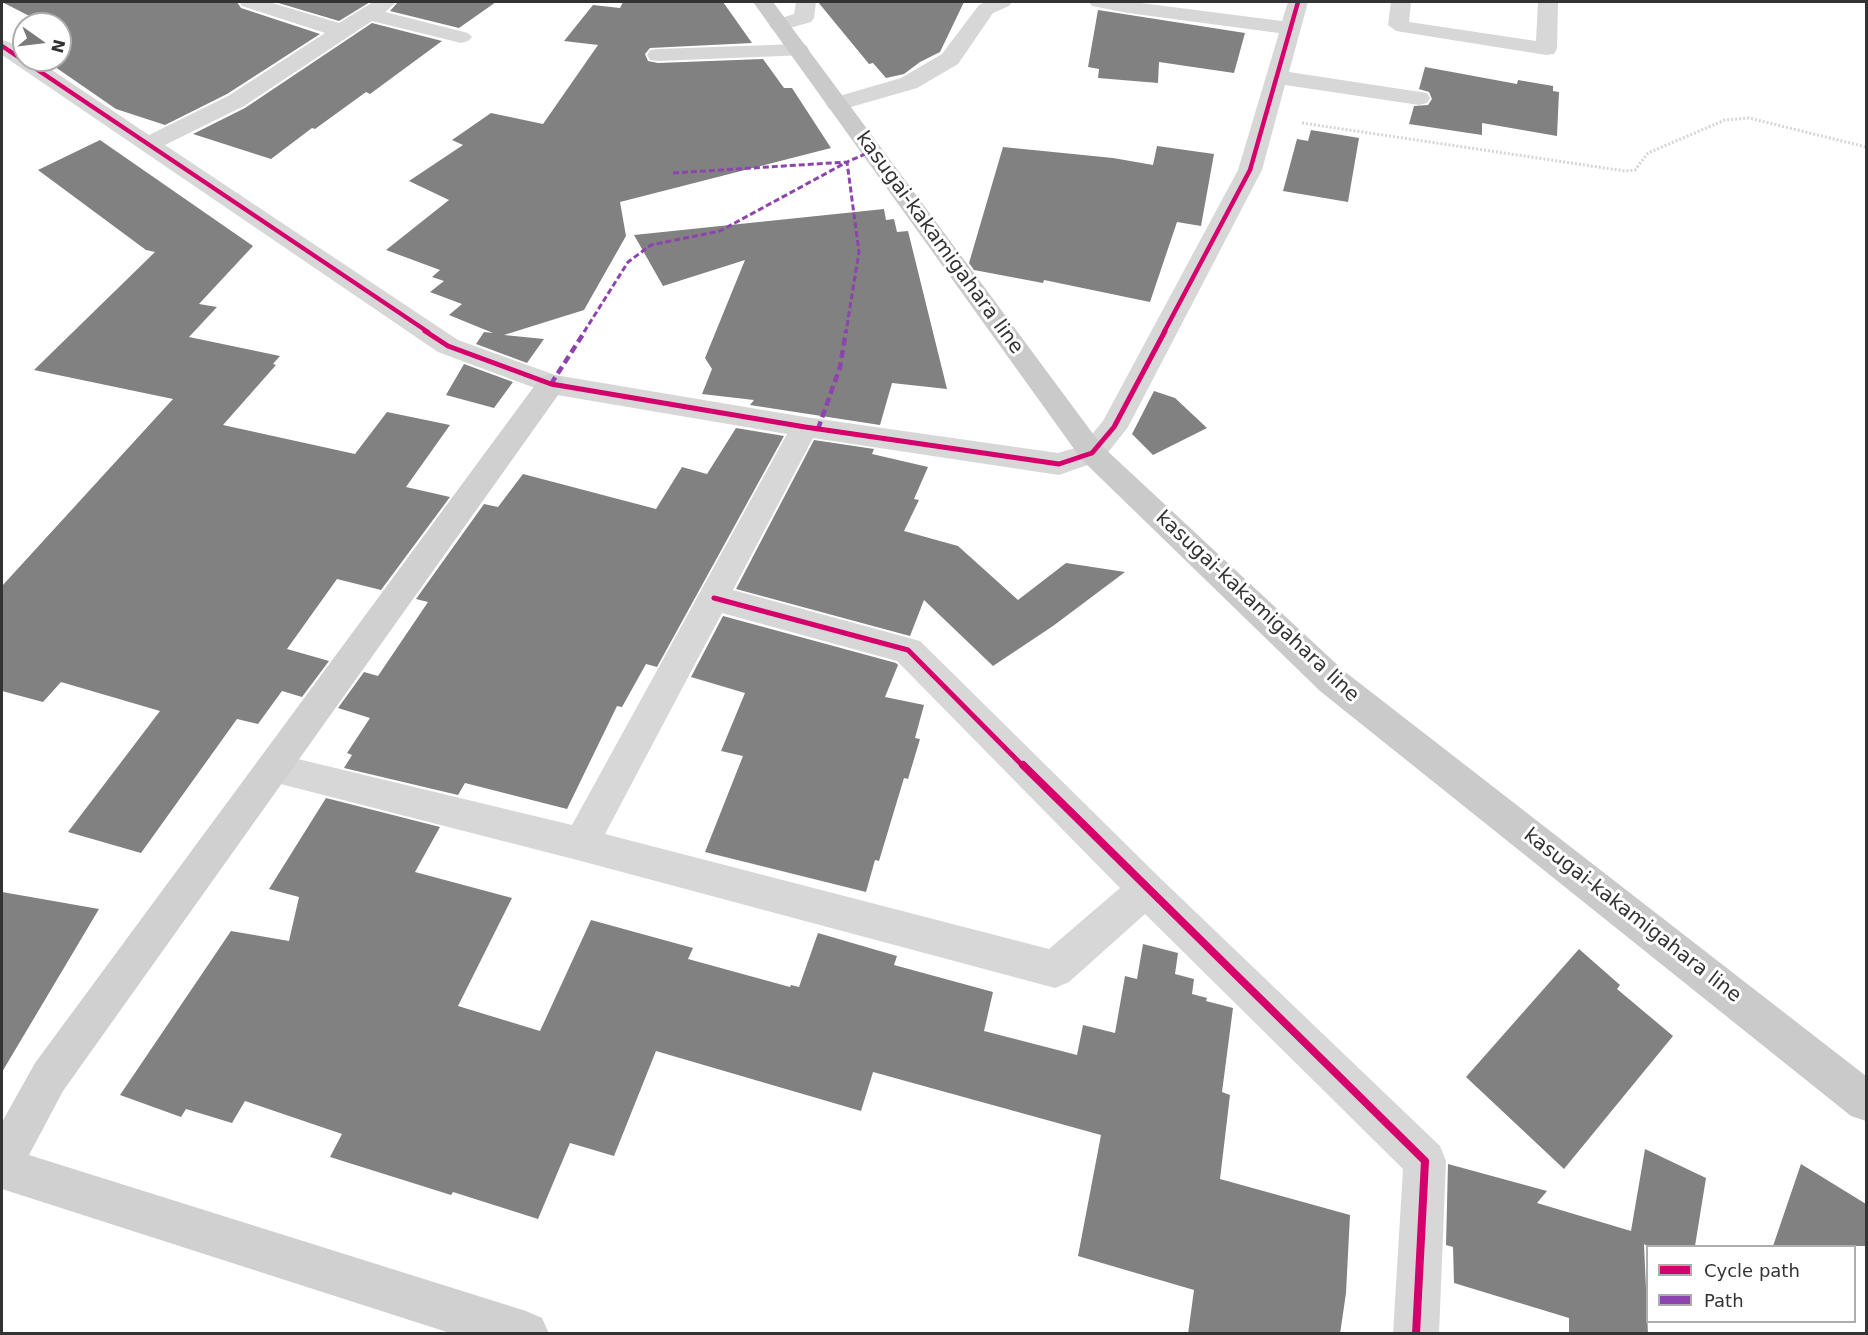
<!DOCTYPE html>
<html>
<head>
<meta charset="utf-8">
<style>
  body { margin:0 }
  #map { position:relative; width:1868px; height:1335px; overflow:hidden; background:#fff; font-family:"DejaVu Sans",sans-serif }
  canvas { display:block }
  .frame { position:absolute; inset:0; border:3px solid #333; pointer-events:none }
  .legend { position:absolute; left:1646px; top:1245px; width:210px; height:78px; box-sizing:border-box; background:#fff; border:2px solid #adadad; margin:0; padding:8px 10px; list-style:none; font-size:18px; color:#333 }
  .legend li { display:flex; align-items:center; gap:12px; height:30px }
  .legend b { width:30px; border:2px solid #adadad }
  .north { position:absolute; left:12px; top:12px; width:60px; height:60px; box-sizing:border-box; background:#fff; border:2px solid #adadad; border-radius:50%; rotate:104deg; font-size:16px; font-weight:700; line-height:24px; text-align:center; color:#333 }
  .north::after { content:''; display:block; margin:auto; width:21px; height:27px; background:#7a7a7a; clip-path:polygon(50% 0,100% 100%,50% 72%,0 100%) }
</style>
</head>
<body>
<div id="map">
<canvas width="1868" height="1335"></canvas>
<div class="frame"></div>
<ul class="legend">
<li><b style="height:8px;background:#d6006c"></b>Cycle path</li>
<li><b style="height:8px;background:#8e44ad"></b>Path</li>
</ul>
<div class="north">N</div>
</div>
<script>
const context = document.querySelector('canvas').getContext('2d');
context.lineJoin = 'round';
function fill(path, color) { context.fillStyle = color; context.fill(path, 'evenodd'); }
const poly = rows => new Path2D(rows.map(r => 'M' + r).join(''));
function strokePath(path, color, width, dash) { context.strokeStyle = color; context.lineWidth = width; context.lineCap = dash ? 'butt' : 'round'; context.setLineDash(dash || []); context.stroke(path); }
function label(font, color, halo, rows, align = 'center') {
  context.font = font + ' "DejaVu Sans",sans-serif'; context.lineWidth = 6; context.setLineDash([]); context.textBaseline = 'middle'; context.strokeStyle = halo; context.fillStyle = color; for (const [text, x, y, turn = 0] of rows) {
    context.save(); context.translate(x, y); context.rotate((+turn || 0) * Math.PI / 180); context.textAlign = isNaN(turn) ? turn : align; if (halo) context.strokeText(text, 0, 0); context.fillText(text, 0, 0); context.restore();
  }
}
const building = poly([
  [2,2,237,2,241,8,320,34,227,94,165,125,116,109,45,60,60,60,60,24,40,24,43,23],
  [275,2,370,2,339,21],
  [398,2,496,2,459,28,390,11],
  [623,2,723,2,752,43,650,48,645,54,648,61,658,63,763,59,784,88,792,88,831,148,620,202,626,236,584,310,504,335,544,339,527,363,476,344,484,332,493,333,449,315,462,304,430,292,444,281,432,277,440,270,386,250,449,200,409,181,463,145,452,140,491,113,543,124,598,45,564,41,593,5,620,8],
  [818,2,964,2,940,52,920,62,904,74,886,78,873,63,869,64],
  [1098,10,1245,33,1234,73,1159,62,1158,83,1098,78,1099,69,1088,67],
  [372,23,442,41,370,94,366,92,315,129,312,128,271,159,193,134,245,108],
  [1425,67,1517,84,1518,80,1553,86,1553,91,1559,92,1557,136,1482,123,1482,135,1409,124,1414,106,1428,105,1432,99,1429,92,1419,89],
  [1311,130,1359,138,1348,202,1283,191,1297,139,1308,141],
  [100,140,253,246,199,304,217,307,189,337,280,356,273,364,276,365,223,425,355,454,387,412,450,425,406,487,450,497,381,590,337,579,287,649,329,661,302,697,282,691,258,724,237,719,141,853,68,832,160,711,61,682,43,702,2,691,2,586,173,399,34,370,155,252,146,250,38,170],
  [1157,146,1214,154,1201,226,1177,222,1150,302,1044,280,1043,283,974,270,969,263,1003,147,1113,158,1153,165],
  [884,209,886,220,894,219,897,232,908,231,947,389,892,383,880,425,750,405,754,400,702,394,712,369,705,358,745,260,663,286,634,235],
  [464,364,513,382,494,408,446,395],
  [1154,391,1175,398,1207,428,1153,455,1132,434],
  [736,428,784,436,657,667,646,664,622,707,617,706,567,809,465,783,458,795,344,768,352,755,347,753,370,718,338,708,364,672,378,676,428,602,416,599,484,504,498,507,523,474,656,509,682,467,707,474],
  [814,440,874,449,872,454,928,467,914,499,919,500,904,531,958,546,1018,600,1066,563,1125,572,1053,626,993,666,924,600,910,636,736,589],
  [723,616,896,663,898,665,885,697,924,705,915,738,920,739,908,779,904,778,879,861,875,860,866,892,705,852,743,756,721,751,745,693,691,677],
  [326,798,440,827,415,872,512,898,458,1006,540,1031,591,920,693,948,688,959,790,987,791,985,799,987,818,933,897,956,894,965,993,992,984,1031,1077,1055,1083,1025,1115,1033,1125,976,1137,979,1143,944,1178,953,1175,974,1194,979,1192,994,1207,998,1206,1001,1233,1008,1222,1092,1230,1095,1220,1179,1350,1215,1346,1293,1340,1334,1188,1334,1194,1290,1078,1256,1101,1135,873,1072,861,1111,656,1051,614,1156,570,1143,538,1219,453,1192,451,1195,330,1157,342,1134,245,1101,232,1123,186,1109,181,1117,120,1095,231,931,289,941,299,897,269,889],
  [2,892,99,909,2,1072],
  [1579,949,1620,985,1617,989,1673,1036,1564,1169,1466,1077],
  [1645,1149,1706,1178,1695,1246,1647,1246,1644,1244,1648,1334,1569,1334,1569,1318,1454,1283,1453,1247,1446,1245,1448,1164,1547,1191,1537,1203,1631,1231],
  [1801,1164,1866,1204,1866,1246,1773,1246]
]);
const path = poly([
  [1302,123,1625,171,1635,170,1648,153,1725,120,1749,118,1866,147]
]);
const street = poly([
  [239,2,269,2,339,23,373,2,396,2,385,12,468,33,472,37,468,41,461,43,372,21,244,106,165,145,458,340,555,375,805,417,1058,453,1082,446,1103,421,1238,170,1279,33,1128,13,1092,6,1089,2,1133,2,1282,21,1288,2,1308,2,1289,72,1427,93,1430,98,1427,103,1419,105,1285,85,1262,170,1128,427,1102,460,1059,475,813,438,733,590,920,641,1159,877,1440,1146,1446,1161,1439,1334,1393,1334,1403,1169,1145,914,1069,982,1055,988,581,861,261,779,256,768,261,757,273,753,572,825,787,434,551,394,438,352,2,55,2,40,9,42,24,51,24,60,37,60,149,135,228,96,325,33,242,6,239,2],
  [722,613,897,661,1120,888,1049,949,605,834,722,613],
  [796,2,816,2,814,18,811,22,779,31,772,29,769,25,772,21,794,14,796,2],
  [986,2,1012,2,1009,6,993,13,958,64,917,88,837,111,829,109,826,104,829,99,901,78,942,54,979,5,986,2],
  [1391,2,1411,2,1409,22,1536,41,1538,2,1558,2,1557,49,1554,54,1546,55,1396,31,1388,25,1391,2],
  [798,44,806,45,809,50,806,55,658,61,650,60,647,55,650,50,658,49,798,44]
]);
const secondary = poly([
  [551,374,561,377,565,384,561,391,63,1091,29,1155,526,1311,542,1318,549,1334,453,1334,2,1189,2,1122,35,1063,541,377,551,374]
]);
const primary = poly([
  [753,2,773,2,1102,446,1344,671,1866,1076,1866,1121,1851,1116,1320,691,1082,460,753,2]
]);
const quietFar1 = poly([
  [673,173,847,162,872,151],
  [584,332,628,262,651,245,720,231,847,162,859,252,846,332]
]);
const quiet = poly([
  [551,384,585,331],
  [818,429,840,367,846,331]
]);
const cyclewayFar2 = poly([
  [2,46,428,332],
  [1164,332,1250,170,1298,2]
]);
const cyclewayFar1 = poly([
  [425,331,448,346,551,384,805,427,1059,464,1092,453,1114,427,1165,331],
  [714,598,908,650,1024,767]
]);
const cycleway = poly([
  [1023,765,1425,1161,1416,1334]
]);
const streetNames = [
  ["kasugai-kakamigahara line",939,243,54],
  ["kasugai-kakamigahara line",1257,607,43],
  ["kasugai-kakamigahara line",1632,916,38]
];
fill(building, '#818181');
strokePath(path, '#d6d6d6', 3, [2, 2]);
fill(street, '#d7d7d7');
fill(secondary, '#d0d0d0');
fill(primary, '#cacaca');
strokePath(quietFar1, '#8e44ad', 3, [6, 3]);
strokePath(quiet, '#8e44ad', 4.5, [8, 4.5]);
strokePath(cyclewayFar2, '#d6006c', 4.5);
strokePath(cyclewayFar1, '#d6006c', 5);
strokePath(cycleway, '#d6006c', 8);
label('20px', '#333', '#fff', streetNames);
</script>
</body>
</html>
